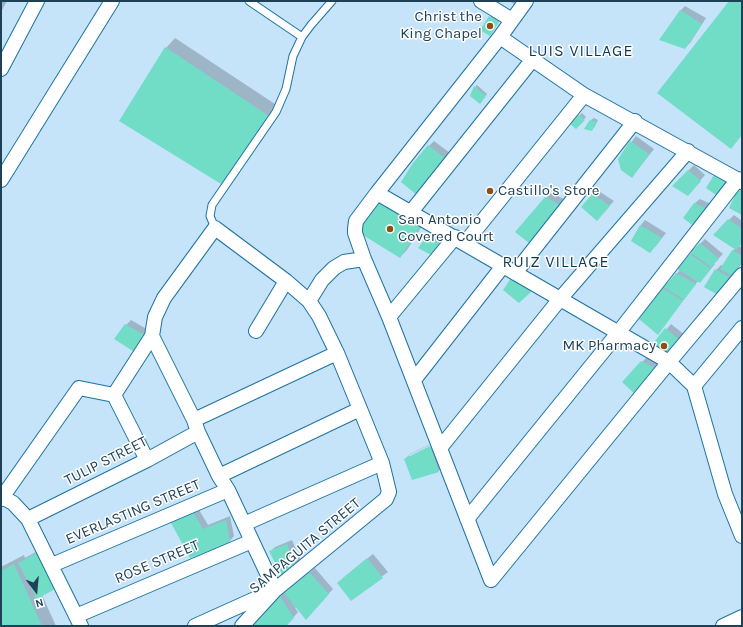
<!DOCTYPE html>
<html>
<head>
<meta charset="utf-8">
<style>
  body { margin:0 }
  #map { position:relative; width:743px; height:627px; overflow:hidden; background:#c5e3f9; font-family:Karla,sans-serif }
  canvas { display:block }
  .frame { position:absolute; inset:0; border:2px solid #1f4156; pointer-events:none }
  .north { position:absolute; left:16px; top:571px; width:40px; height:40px; -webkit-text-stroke:3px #fff; paint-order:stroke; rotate:164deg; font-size:11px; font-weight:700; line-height:16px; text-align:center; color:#1f4156 }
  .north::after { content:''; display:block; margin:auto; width:14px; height:18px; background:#1f4156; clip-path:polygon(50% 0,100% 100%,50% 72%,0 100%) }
</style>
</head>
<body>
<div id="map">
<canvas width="743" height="627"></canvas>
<div class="frame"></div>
<div class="north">N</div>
</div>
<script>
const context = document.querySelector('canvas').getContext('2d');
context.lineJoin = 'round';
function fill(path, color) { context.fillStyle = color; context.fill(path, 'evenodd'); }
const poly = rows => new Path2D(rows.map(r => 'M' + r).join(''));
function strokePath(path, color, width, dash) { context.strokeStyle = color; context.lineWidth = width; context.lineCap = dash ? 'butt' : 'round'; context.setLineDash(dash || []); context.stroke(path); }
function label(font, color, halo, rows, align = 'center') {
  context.font = font + ' Karla,sans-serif'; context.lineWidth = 3; context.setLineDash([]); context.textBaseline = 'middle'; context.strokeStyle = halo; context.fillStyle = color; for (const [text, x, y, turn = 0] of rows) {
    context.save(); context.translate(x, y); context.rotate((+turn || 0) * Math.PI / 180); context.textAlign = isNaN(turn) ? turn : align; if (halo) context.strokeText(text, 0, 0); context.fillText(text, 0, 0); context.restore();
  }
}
const shadow = poly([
  [1,1,7,1,1,12],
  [509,1,517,1,514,4],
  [685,6,706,18,690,43,685,48,680,11],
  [492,15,500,20,490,35,490,17],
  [175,38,278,106,231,173,221,183,166,48],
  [477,85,487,94,482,100,475,87],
  [582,113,586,117,576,127,571,123],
  [594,118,598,120,594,128,591,120],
  [636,136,654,149,632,177,619,159],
  [434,141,450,153,422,190,429,146],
  [694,165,705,175,693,189,673,186],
  [597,190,614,201,601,215,593,194],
  [551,193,564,199,529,242,546,198],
  [381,199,422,226,407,250,400,257],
  [700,199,713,205,695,227,695,203],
  [734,215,742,221,742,243,739,246,742,248,742,263,723,289,716,270,721,265,723,266,735,248,714,235],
  [645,220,666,233,655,247,632,240,641,225],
  [430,234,442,242,435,252,420,247],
  [705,239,723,254,714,263,715,264,704,277,698,281,662,328,662,288,667,283,668,284,680,270,679,269,692,252],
  [512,279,535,287,530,292],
  [131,320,150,331,141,347,126,325],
  [671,324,685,335,673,350,653,345],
  [647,357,662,365,642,390,642,362],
  [435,442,443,466,438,471,405,459,410,454],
  [434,443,435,445,409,458,409,455],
  [198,508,208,525,230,516,234,536,229,542,171,521],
  [292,540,302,563,297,568,270,552,275,547],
  [41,549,60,584,42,595,56,626,1,626,1,567,24,555,25,558],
  [373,554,388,572,351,599,343,578],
  [315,568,333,589,306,618,296,607,295,608,298,612,286,626,254,626,285,591,286,593]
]);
const building = poly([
  [729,1,742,1,742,135,731,149,657,93],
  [680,10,702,24,685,49,659,40],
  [489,16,499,22,490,36,480,30],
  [165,47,269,116,221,184,119,121],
  [474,86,486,96,480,104,470,96],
  [579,115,585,120,576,129,569,123],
  [590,120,597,122,592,131,584,129],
  [630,141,649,154,632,178,621,170,618,159],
  [428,145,446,159,418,196,401,182,413,163],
  [688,170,701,181,688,196,672,186],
  [714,175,728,183,719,197,706,188],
  [738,189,742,191,742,215,729,208],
  [592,194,610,206,597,221,581,207],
  [545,197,560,205,529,243,515,232],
  [380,199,421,225,400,258,358,232],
  [694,203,709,210,696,228,683,218],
  [728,219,742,229,742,243,736,250,713,235],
  [640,225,662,238,650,253,631,241],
  [427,236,440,244,433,256,418,248],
  [700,243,719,259,711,267,690,252],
  [732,250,742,256,742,261,733,276,720,269],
  [690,254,711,269,700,283,677,269],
  [715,269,732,279,718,295,704,287],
  [676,273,696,284,684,300,664,287],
  [511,278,531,292,519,303,503,290],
  [661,287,683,301,658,335,639,319],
  [125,324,146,336,136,353,114,339],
  [665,328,681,341,668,356,652,345],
  [641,361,658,370,637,396,622,382],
  [430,446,439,472,412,480,404,459],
  [193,512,203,529,226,520,230,542,212,551,190,558,170,521],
  [287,544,297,569,282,577,269,551],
  [36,553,55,589,37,599,18,563],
  [367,558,383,578,351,601,337,583],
  [14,564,42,626,1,626,1,571],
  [309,572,329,594,306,620,284,593],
  [279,595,294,618,286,626,252,626]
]);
const service = poly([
  [249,1,302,37],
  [215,228,210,216,212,205,276,112,286,89,293,56,302,37,311,25,332,1]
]);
const minor = poly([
  [481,1,512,20],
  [526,1,500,37,377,193,356,221,355,229,355,233,364,259,389,317,491,580,669,362,742,275],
  [500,37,584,95,742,182],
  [1,69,37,1],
  [1,180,112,1],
  [377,193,669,362,694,386,725,494,742,536],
  [411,212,533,59],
  [465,243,584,95],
  [515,273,635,121],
  [309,301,322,280,334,268,344,262,364,259],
  [389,317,455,237],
  [256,331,286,281],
  [152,336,194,420,198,432,219,476,228,490,275,590,195,626],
  [414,380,503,266],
  [694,386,742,328],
  [194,420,337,353],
  [440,448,560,299,688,151],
  [147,460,114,395,152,336,155,317,164,298,215,228,286,281,309,301,319,316,337,353,360,409,382,463,389,492,386,499,275,590,242,626],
  [219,476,360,409],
  [2,497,13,503,28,519,81,626],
  [1,499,79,388,114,395],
  [28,519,147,460,198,432],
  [467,519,618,333,738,179],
  [244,524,382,463],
  [52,565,228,490],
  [76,616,252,541],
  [723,626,742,617]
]);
const markers = [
  [490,26,4,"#8d4f13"],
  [490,191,4,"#8d4f13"],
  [390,229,4,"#8d4f13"],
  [664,346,4,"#8d4f13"]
];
const poiNames = [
  ["Christ the",482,17],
  ["King Chapel",482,34],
  ["Castillo's Store",498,191,"left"],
  ["San Antonio",398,220,"left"],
  ["Covered Court",398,237,"left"],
  ["MK Pharmacy",656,346]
];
const streetNames = [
  ["TULIP STREET",106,461,-27],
  ["EVERLASTING STREET",133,512,-23],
  ["SAMPAGUITA STREET",305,546,-40],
  ["ROSE STREET",157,562,-23]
];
const neighbourhoodNames = [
  ["LUIS VILLAGE",581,51],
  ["RUIZ VILLAGE",556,262]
];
fill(shadow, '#0003');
fill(building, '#71ddc7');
strokePath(service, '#1c73a3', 9);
strokePath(minor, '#1c73a3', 16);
strokePath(service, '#fff', 7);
strokePath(minor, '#fff', 14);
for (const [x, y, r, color] of markers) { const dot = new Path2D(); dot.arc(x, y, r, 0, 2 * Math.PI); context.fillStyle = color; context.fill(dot); strokePath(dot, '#fff', 1.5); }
label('15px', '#1f4156', '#fff', poiNames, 'right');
label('15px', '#1f4156', '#fff', streetNames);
context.letterSpacing = '1px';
label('16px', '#0c3952', '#fff', neighbourhoodNames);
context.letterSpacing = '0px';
</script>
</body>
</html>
